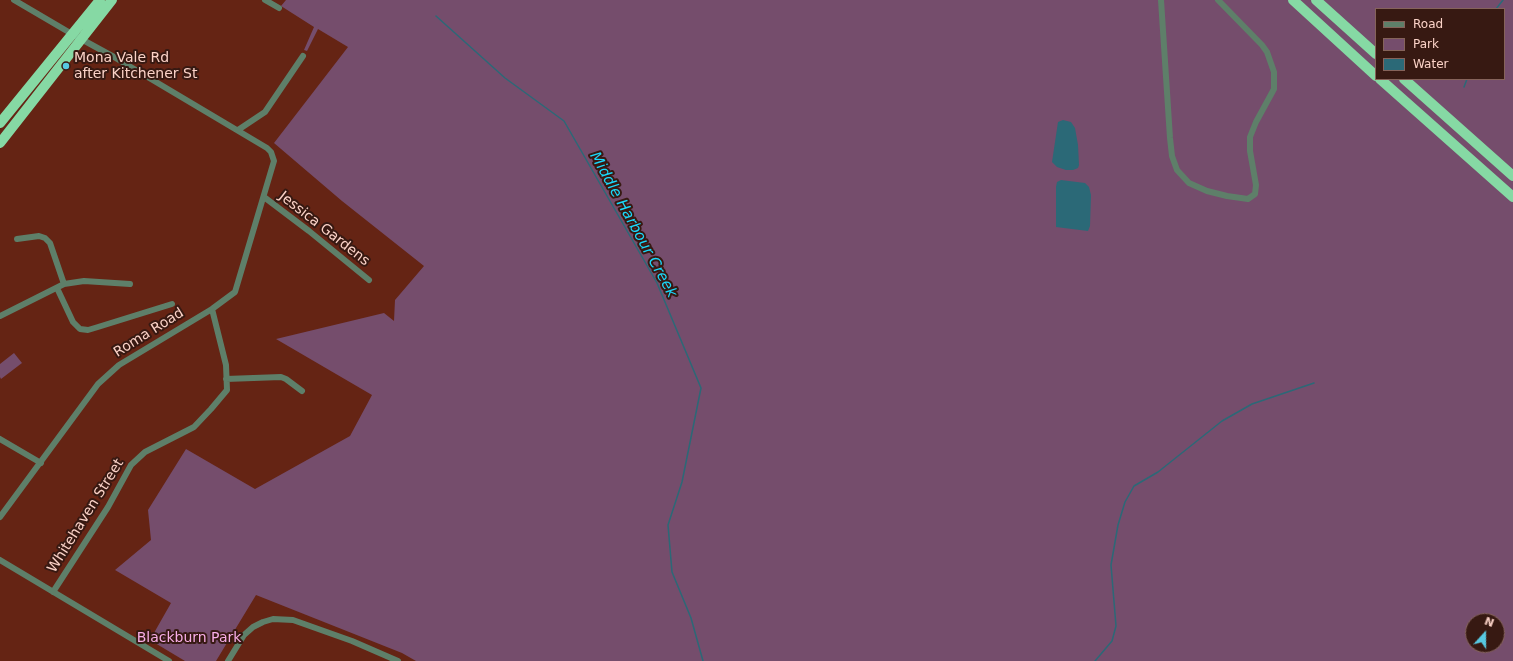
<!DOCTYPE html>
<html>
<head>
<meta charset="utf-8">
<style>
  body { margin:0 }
  #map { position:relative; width:1513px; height:661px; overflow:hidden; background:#652414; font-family:"DejaVu Sans",sans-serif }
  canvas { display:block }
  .legend { position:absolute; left:1375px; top:8px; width:130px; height:72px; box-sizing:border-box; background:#371912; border:1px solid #85635a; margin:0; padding:5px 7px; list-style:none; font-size:12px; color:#fbd2c7 }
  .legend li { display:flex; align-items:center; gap:8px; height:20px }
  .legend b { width:20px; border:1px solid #85635a }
  .north { position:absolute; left:1465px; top:613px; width:40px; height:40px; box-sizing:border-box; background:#371912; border:1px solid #85635a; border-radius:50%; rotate:21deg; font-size:11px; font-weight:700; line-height:16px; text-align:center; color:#fbd2c7 }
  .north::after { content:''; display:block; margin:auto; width:14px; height:18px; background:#57c9e2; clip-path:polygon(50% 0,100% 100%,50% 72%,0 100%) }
</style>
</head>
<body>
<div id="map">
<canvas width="1513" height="661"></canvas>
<ul class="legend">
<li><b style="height:5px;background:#5e7f69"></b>Road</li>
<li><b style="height:11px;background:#754d6c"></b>Park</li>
<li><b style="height:11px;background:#2b6977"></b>Water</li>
</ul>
<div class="north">N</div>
</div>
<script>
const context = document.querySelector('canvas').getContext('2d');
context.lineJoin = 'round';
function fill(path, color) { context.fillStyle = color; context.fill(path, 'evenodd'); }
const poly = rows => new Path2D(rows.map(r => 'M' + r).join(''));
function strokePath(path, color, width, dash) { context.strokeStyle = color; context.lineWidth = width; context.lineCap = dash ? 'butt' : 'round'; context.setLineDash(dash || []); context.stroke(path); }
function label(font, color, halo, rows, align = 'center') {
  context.font = font + ' "DejaVu Sans",sans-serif'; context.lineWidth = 4; context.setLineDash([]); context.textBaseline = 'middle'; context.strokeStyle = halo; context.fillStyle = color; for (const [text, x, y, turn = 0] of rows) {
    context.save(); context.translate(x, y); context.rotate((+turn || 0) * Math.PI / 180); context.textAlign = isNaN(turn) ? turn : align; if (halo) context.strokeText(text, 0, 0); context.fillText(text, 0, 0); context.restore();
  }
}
const green = poly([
  [286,0,1513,0,1513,661,416,661,402,653,256,595,216,661,185,661,150,640,171,603,115,570,151,540,148,510,186,449,255,489,350,436,372,395,276,339,384,313,394,321,395,300,424,266,342,201,274,143,348,47,318,29,307,51,304,50,314,27,281,6],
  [1376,9,1504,9,1504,79,1376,79],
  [1473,621,1497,621,1497,645,1473,645],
  [14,353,22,363,1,379,0,377,0,364]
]);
const water = poly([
  [1063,120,1071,122,1075,128,1078,145,1079,165,1078,168,1073,170,1066,170,1057,167,1052,162,1058,122],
  [1061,180,1085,183,1089,187,1091,195,1090,226,1088,231,1056,227,1056,187,1057,182]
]);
const stream = poly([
  [1496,9,1503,0],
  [436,16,505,78,564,121,657,283,701,388,682,482,668,525,672,572,691,618,703,661],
  [1464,87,1467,79],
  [1095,661,1112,641,1116,626,1111,565,1118,525,1125,502,1134,486,1158,472,1222,421,1252,404,1314,383]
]);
const minor = poly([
  [265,0,279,8],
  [1161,0,1170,138,1172,156,1177,170,1189,183,1207,191,1227,196,1248,199,1255,194,1256,185,1250,151,1250,137,1256,122,1274,89,1274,72,1267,52,1262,45,1218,0],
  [238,130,265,112,303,56],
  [264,197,309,231,369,280],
  [17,239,39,236,45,238,50,243,64,284],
  [57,288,73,322,80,329,88,330,98,327,172,304],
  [0,316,64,284,84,281,130,284],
  [226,379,281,377,286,379,302,391],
  [0,439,41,463],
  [0,517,98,384,119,365,212,309,235,292,274,161,271,152,267,148,114,57,72,34,14,0],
  [0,560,169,661],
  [53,592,108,507,131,465,145,452,194,427,211,409,227,390,226,365,212,309],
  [228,661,244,635,253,627,263,622,273,619,293,620,352,641,398,661]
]);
const highway = poly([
  [1293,0,1376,76],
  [1316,0,1376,54],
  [1380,79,1513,197],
  [1404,79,1513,176],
  [0,123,100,0],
  [0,143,112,0]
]);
const markers = [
  [66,66,4,"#57c9e2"]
];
const poiNames = [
  ["Mona Vale Rd",74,58],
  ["after Kitchener St",74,74]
];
const streetNames = [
  ["Jessica Gardens",324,229,38],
  ["Roma Road",149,333,-32],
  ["Whitehaven Street",86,516,-58]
];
const parkNames = [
  ["Blackburn Park",189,638]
];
const waterNames = [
  ["Middle Harbour Creek",633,225,61]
];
fill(green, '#754d6c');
fill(water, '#2b6977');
strokePath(stream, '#2b6977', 1.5);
strokePath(minor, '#5e7f69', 6);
strokePath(highway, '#86d9a4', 10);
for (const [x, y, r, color] of markers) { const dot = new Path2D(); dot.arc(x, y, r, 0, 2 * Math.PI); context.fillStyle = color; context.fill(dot); strokePath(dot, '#371912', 1.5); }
label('14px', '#fbd2c7', '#371912', poiNames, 'left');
label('14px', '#fbd2c7', '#371912', streetNames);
label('14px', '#f8aee7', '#371912', parkNames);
label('italic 15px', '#1ad9fc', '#371912', waterNames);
</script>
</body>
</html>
